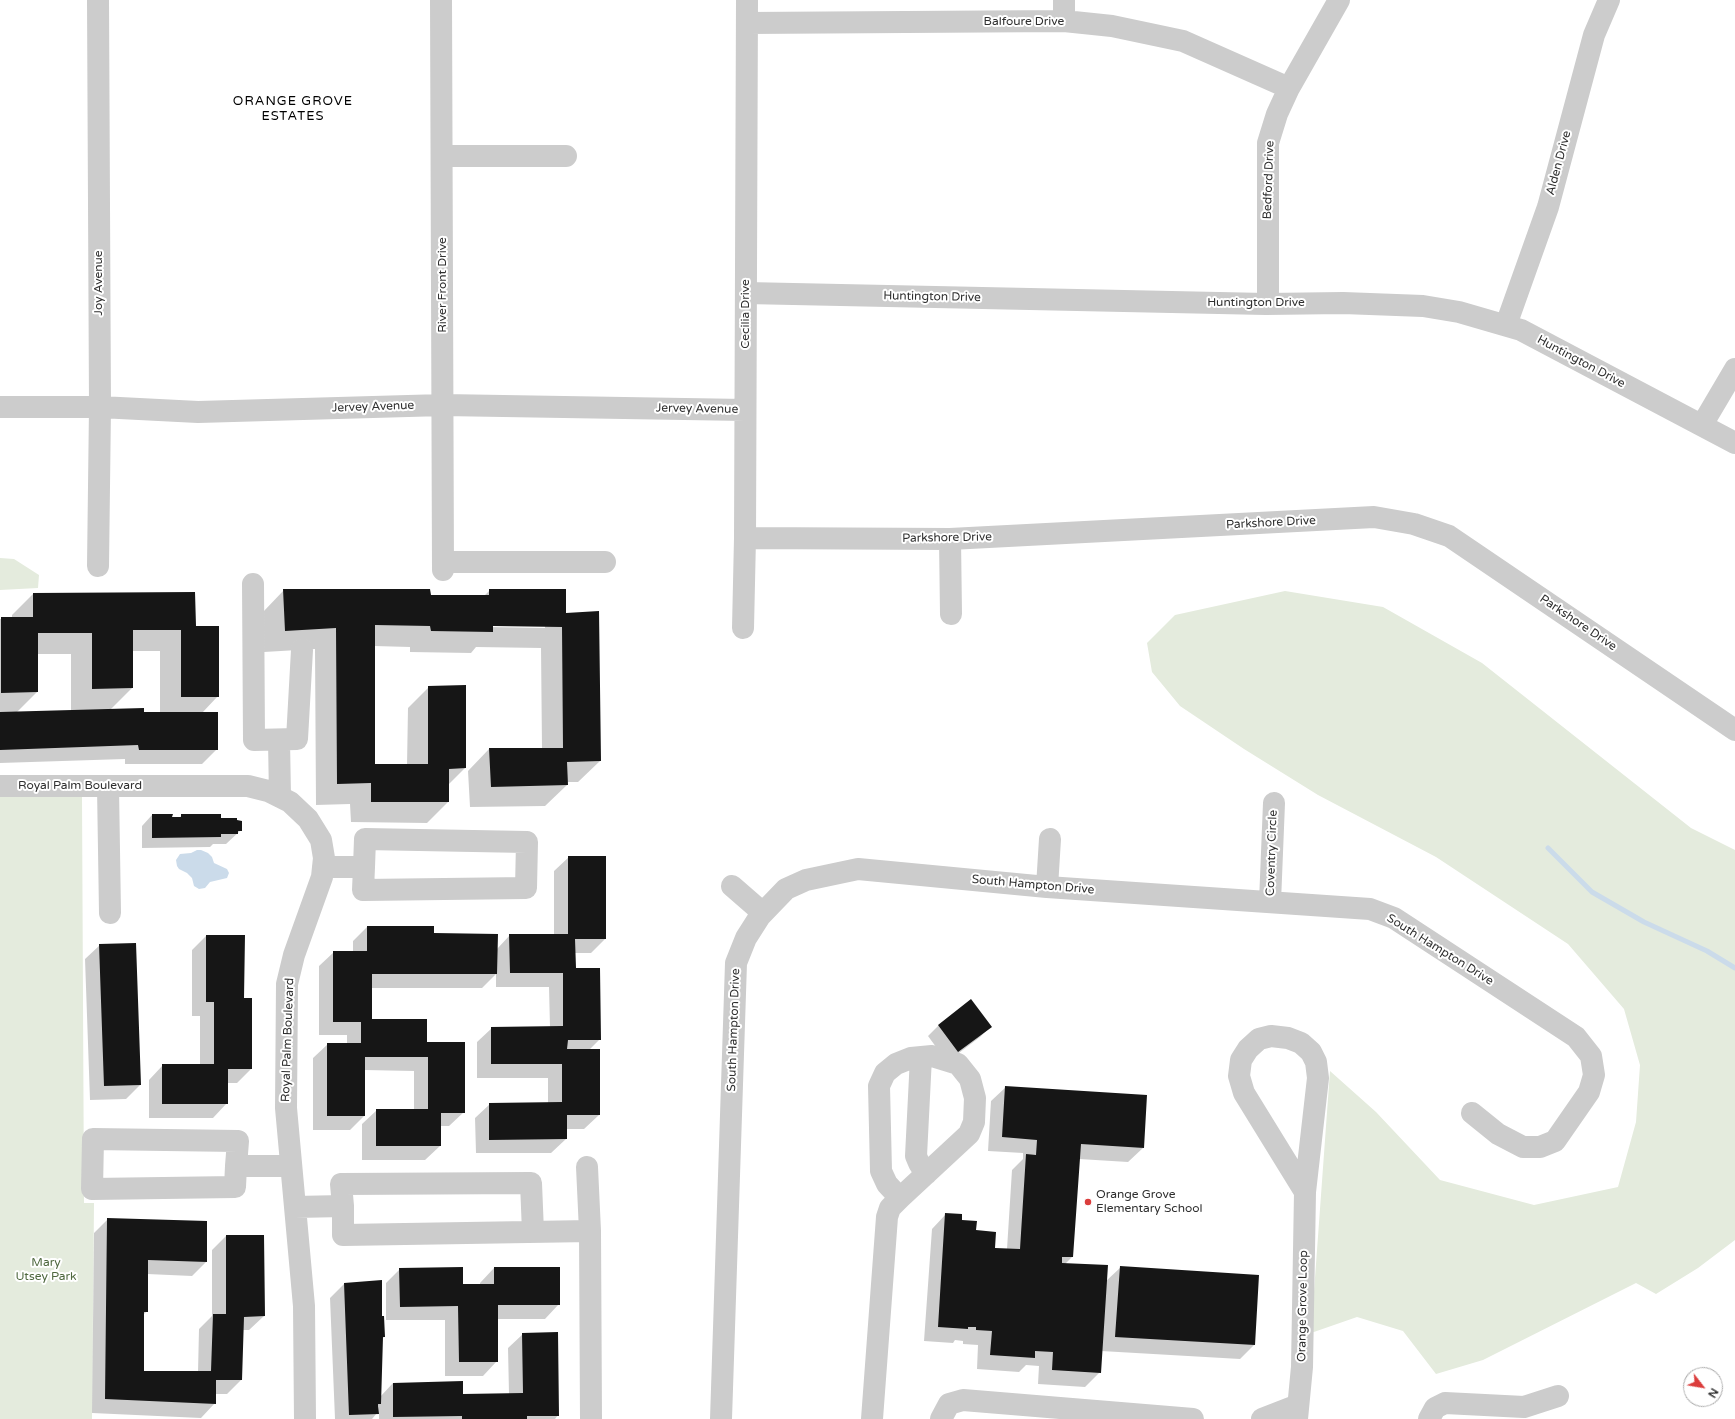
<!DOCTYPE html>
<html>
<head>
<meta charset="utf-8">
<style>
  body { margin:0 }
  #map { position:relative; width:1735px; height:1419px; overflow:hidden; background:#fff; font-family:"Varela Round",sans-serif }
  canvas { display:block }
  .north { position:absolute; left:1683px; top:1367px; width:40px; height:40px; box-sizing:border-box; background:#fff; border:1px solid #acacac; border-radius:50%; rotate:121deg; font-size:11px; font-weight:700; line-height:16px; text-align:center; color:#2f2f2f }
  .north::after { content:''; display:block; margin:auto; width:14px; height:18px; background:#db3d3c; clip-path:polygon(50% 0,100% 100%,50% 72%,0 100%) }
</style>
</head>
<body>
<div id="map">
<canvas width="1735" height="1419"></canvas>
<div class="north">N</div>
</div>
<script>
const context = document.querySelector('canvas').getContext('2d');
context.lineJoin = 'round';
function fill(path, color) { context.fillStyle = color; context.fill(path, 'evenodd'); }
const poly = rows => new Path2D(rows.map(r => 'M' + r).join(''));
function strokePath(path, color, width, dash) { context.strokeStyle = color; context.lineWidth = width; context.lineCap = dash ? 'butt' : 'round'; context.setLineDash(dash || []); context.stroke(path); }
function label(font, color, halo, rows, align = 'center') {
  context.font = font + ' "Varela Round",sans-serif'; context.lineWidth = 4; context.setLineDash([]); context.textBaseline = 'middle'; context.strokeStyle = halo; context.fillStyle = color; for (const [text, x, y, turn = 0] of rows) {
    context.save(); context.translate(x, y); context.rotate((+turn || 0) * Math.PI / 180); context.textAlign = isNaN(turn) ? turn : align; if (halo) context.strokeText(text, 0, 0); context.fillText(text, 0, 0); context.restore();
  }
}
const green = poly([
  [0,558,14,559,39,575,38,588,0,590],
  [1285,591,1383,607,1482,663,1691,828,1735,850,1735,1240,1698,1268,1656,1294,1636,1283,1483,1360,1436,1374,1403,1331,1357,1317,1311,1333,1330,1071,1376,1112,1440,1180,1534,1205,1618,1187,1636,1122,1640,1065,1624,1009,1568,944,1436,857,1318,795,1244,749,1180,706,1152,672,1147,643,1175,615],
  [0,797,82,797,84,1203,94,1203,92,1419,0,1419]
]);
const water = poly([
  [197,850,201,850,208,853,212,857,214,863,227,869,229,873,227,878,210,882,205,888,199,889,194,886,192,878,187,873,179,869,177,866,176,860,180,854,191,853]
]);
const shadow = poly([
  [284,590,430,596,484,596,490,590,565,614,600,761,578,782,566,782,567,785,545,806,470,807,468,771,489,749,542,749,541,648,476,647,471,653,410,652,410,647,374,646,374,765,407,765,408,708,429,687,465,768,448,785,448,802,427,823,351,822,350,804,316,805,315,649,264,652,263,612],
  [488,625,545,626,545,628,488,627],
  [33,594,194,627,218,696,202,713,217,749,202,764,125,764,125,759,0,763,0,619,12,618,12,615],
  [132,651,160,651,160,713,110,710,132,688],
  [37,654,71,654,71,711,16,713,37,692],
  [152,815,179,818,182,815,220,819,241,830,226,844,213,844,210,847,142,848,142,826],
  [569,857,605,939,591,953,574,953,575,969,600,1039,589,1050,599,1115,584,1129,566,1129,566,1139,551,1153,476,1153,475,1118,490,1104,548,1103,548,1078,477,1078,477,1042,492,1028,550,1027,549,987,496,987,496,974,482,988,371,988,371,1020,426,1043,464,1112,449,1126,440,1126,440,1146,425,1160,362,1160,362,1124,377,1110,414,1110,414,1071,364,1070,364,1116,350,1130,313,1130,313,1058,328,1044,347,1044,347,1035,319,1035,319,966,334,952,353,952,353,941,367,927,433,934,497,949,510,935,554,935,554,871],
  [206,936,243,999,251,1069,237,1083,227,1083,227,1103,213,1118,149,1118,149,1080,163,1065,200,1065,200,1016,192,1016,192,950],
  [100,945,140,1085,126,1099,90,1100,85,959],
  [971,1001,991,1026,980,1037,947,1062,928,1036,938,1026],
  [1006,1087,1143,1148,1128,1162,1079,1159,1072,1257,1065,1264,1105,1282,1121,1267,1258,1276,1254,1345,1240,1359,1101,1351,1100,1372,1085,1387,1038,1384,1039,1366,1026,1365,1019,1372,977,1369,978,1345,963,1344,963,1341,955,1340,953,1343,924,1341,932,1229,946,1214,961,1221,994,1249,1007,1249,1012,1170,1023,1159,1023,1153,988,1151,991,1101],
  [108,1219,206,1262,192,1276,147,1274,147,1311,143,1315,143,1371,198,1372,199,1329,212,1316,212,1250,226,1236,264,1316,249,1330,243,1330,241,1380,227,1394,215,1394,215,1403,201,1418,92,1413,94,1233],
  [494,1268,559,1304,545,1319,497,1319,497,1361,483,1376,445,1376,445,1320,386,1320,386,1283,400,1269,462,1286,480,1285,480,1283],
  [344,1284,381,1317,384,1337,382,1339,380,1397,393,1383,462,1395,509,1394,508,1348,523,1334,558,1415,555,1419,379,1419,379,1405,377,1407,377,1413,372,1419,335,1419,330,1298]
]);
const stream = poly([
  [1548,848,1592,892,1644,922,1707,951,1735,968]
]);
const building = poly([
  [283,589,430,589,431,595,489,595,489,589,566,589,566,613,599,611,601,761,567,762,568,785,491,787,489,748,563,748,562,627,493,626,493,632,431,631,430,626,375,625,375,764,428,764,428,686,466,685,466,768,449,769,449,802,371,802,371,783,337,784,336,628,285,631],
  [195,592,196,626,219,626,219,697,181,697,181,630,133,630,133,688,92,689,92,633,38,633,38,692,1,693,1,617,33,617,33,593],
  [144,708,144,712,218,712,218,750,139,750,138,745,0,750,0,712],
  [152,814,173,814,172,817,181,817,181,814,221,814,221,818,237,818,237,820,242,821,242,831,238,831,238,834,221,834,221,837,152,838],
  [568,856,606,856,606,939,575,939,576,968,600,968,601,1040,568,1040,567,1049,600,1049,600,1115,567,1115,567,1139,489,1140,489,1103,562,1102,562,1064,491,1064,491,1027,563,1026,563,973,510,973,509,934,568,934],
  [367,926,434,926,434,933,498,934,497,974,372,974,372,1019,427,1019,427,1042,465,1042,465,1113,441,1113,441,1146,376,1146,376,1109,428,1109,428,1057,365,1057,365,1116,327,1116,327,1043,361,1043,361,1022,333,1022,333,951,367,951],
  [206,935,245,935,244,998,252,998,252,1069,228,1069,228,1104,162,1104,162,1064,214,1064,214,1002,206,1002],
  [136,943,141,1085,104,1086,99,944],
  [971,999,992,1027,958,1052,938,1025],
  [1005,1086,1147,1095,1144,1148,1081,1144,1073,1257,1062,1257,1062,1263,1108,1265,1101,1373,1052,1370,1053,1352,1035,1351,1035,1358,990,1355,992,1331,976,1330,976,1327,968,1327,968,1329,938,1327,945,1213,962,1214,962,1220,977,1221,976,1230,996,1232,995,1248,1020,1249,1026,1154,1036,1155,1037,1140,1002,1137],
  [107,1218,207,1221,207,1262,148,1260,148,1312,144,1312,144,1371,211,1371,213,1314,226,1314,226,1235,264,1235,265,1316,244,1317,242,1380,216,1380,216,1404,105,1399],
  [1120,1266,1259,1275,1255,1345,1115,1337],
  [463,1267,463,1284,494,1284,494,1267,560,1267,560,1305,498,1305,498,1362,459,1362,458,1306,400,1307,399,1268],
  [382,1280,382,1316,384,1316,385,1337,383,1337,381,1404,378,1404,379,1414,349,1415,344,1283],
  [558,1332,559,1416,527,1416,527,1419,462,1419,462,1416,393,1417,393,1383,463,1381,463,1394,523,1393,522,1333]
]);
const minor = poly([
  [98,0,100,407,98,566],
  [441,0,443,570],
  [1064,0,1064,21],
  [747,23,1064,21,1112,26,1183,41,1289,88],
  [442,156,566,156],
  [746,293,1266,304,1343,303,1423,306,1459,312,1521,330,1735,443],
  [1268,304,1268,143,1277,114,1289,88,1339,0],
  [1506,325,1548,207,1594,35,1609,0],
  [0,407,100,407,198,412,443,405,745,410],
  [1702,425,1735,369],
  [745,538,950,539,1374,517,1414,524,1449,536,1735,730],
  [950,539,951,614],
  [443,562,605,562],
  [253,584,254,740,297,739,302,650],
  [743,628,745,538,747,0],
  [279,740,280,797],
  [0,786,248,786,268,791,290,802,308,819,321,840,324,858,322,877,294,955,287,984,286,1108,304,1306,305,1419],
  [108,787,110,913],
  [323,867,364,867,363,890,526,888,527,842,365,839,364,867],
  [732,886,763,913],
  [1047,887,1050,839],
  [1270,902,1274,803],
  [921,1057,916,1156,919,1163,926,1174],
  [236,1166,238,1141,93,1139,92,1189,235,1187,236,1166,291,1166],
  [587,1167,590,1231],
  [343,1206,341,1184,531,1183,533,1232],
  [295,1207,343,1206,343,1235,590,1231,591,1419],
  [721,1419,736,963,746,938,760,916,786,889,806,880,858,869,1047,887,1370,909,1394,918,1576,1037,1591,1056,1594,1075,1589,1092,1555,1141,1540,1147,1523,1147,1498,1134,1472,1113],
  [872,1419,887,1217,890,1208,900,1198,969,1134,974,1122,975,1098,970,1079,958,1064,932,1056,911,1058,896,1064,885,1073,879,1086,881,1171,887,1184,900,1198],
  [941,1419,949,1404,963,1400,1193,1419],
  [1262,1419,1298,1405],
  [1297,1419,1302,1367,1305,1192,1318,1078,1316,1062,1311,1052,1301,1043,1288,1038,1271,1036,1259,1039,1248,1049,1241,1060,1239,1076,1244,1093,1305,1192],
  [1429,1419,1435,1408,1445,1403,1524,1407,1558,1396]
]);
const markers = [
  [1088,1202,4,"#db3d3c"]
];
const streetNames = [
  ["Balfoure Drive",1024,22],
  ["Alden Drive",1559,163,-75],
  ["Bedford Drive",1269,180,-88],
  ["Joy Avenue",99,283,-90],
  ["River Front Drive",443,285,-90],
  ["Huntington Drive",932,297,1],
  ["Huntington Drive",1256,303],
  ["Cecilia Drive",746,314,-90],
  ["Huntington Drive",1581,362,28],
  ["Jervey Avenue",373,407,-2],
  ["Jervey Avenue",697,409,1],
  ["Parkshore Drive",1271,523,-3],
  ["Parkshore Drive",947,538,-1],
  ["Parkshore Drive",1578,623,34],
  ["Royal Palm Boulevard",80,786],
  ["Coventry Circle",1272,853,-88],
  ["South Hampton Drive",1033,885,5],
  ["South Hampton Drive",1440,950,32],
  ["South Hampton Drive",734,1030,-88],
  ["Royal Palm Boulevard",288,1040,-88],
  ["Orange Grove Loop",1303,1306,-89]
];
const poiNames = [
  ["Orange Grove",1096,1195],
  ["Elementary School",1096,1209]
];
const parkNames = [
  ["Mary",46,1263],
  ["Utsey Park",46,1277]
];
const neighbourhoodNames = [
  ["ORANGE GROVE",293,102],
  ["ESTATES",293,117]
];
fill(green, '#e4ebdd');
fill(water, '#cbdbea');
fill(shadow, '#0003');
strokePath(stream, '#cbdbea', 5);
fill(building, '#161616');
strokePath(minor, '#ccc', 22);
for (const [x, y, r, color] of markers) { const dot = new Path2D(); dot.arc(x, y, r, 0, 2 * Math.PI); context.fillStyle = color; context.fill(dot); strokePath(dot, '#fff', 1.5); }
label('12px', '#2f2f2f', '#fff', streetNames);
label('12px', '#2f2f2f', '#fff', poiNames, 'left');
label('12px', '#4f683f', '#fff', parkNames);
context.letterSpacing = '1px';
label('13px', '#000', '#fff', neighbourhoodNames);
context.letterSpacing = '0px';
</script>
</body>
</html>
